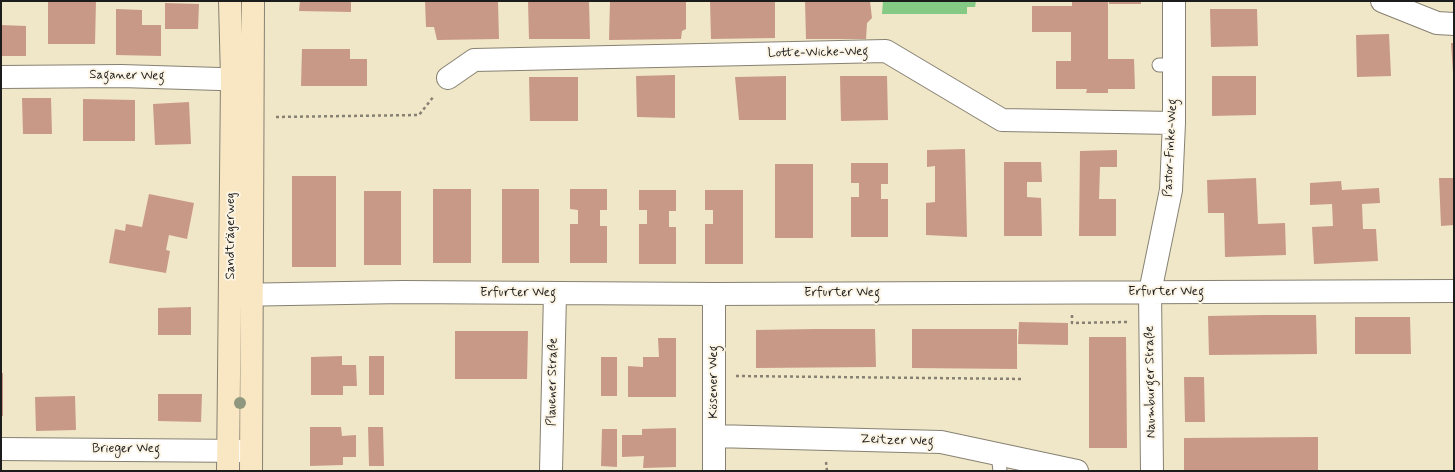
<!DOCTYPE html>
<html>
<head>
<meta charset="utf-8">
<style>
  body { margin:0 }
  #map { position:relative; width:1455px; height:472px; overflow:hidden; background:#f0e6c8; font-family:Mynerve,sans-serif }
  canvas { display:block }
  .frame { position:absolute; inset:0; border:2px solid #1c1c1c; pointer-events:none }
</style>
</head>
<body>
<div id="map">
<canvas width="1455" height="472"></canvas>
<div class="frame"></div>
</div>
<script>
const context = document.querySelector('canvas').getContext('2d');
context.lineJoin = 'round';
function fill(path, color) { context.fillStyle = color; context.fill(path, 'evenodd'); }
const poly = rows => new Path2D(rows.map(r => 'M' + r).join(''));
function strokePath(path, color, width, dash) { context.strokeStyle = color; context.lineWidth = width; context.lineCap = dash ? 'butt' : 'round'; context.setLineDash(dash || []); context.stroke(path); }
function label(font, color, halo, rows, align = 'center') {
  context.font = font + ' Mynerve,sans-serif'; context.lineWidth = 4; context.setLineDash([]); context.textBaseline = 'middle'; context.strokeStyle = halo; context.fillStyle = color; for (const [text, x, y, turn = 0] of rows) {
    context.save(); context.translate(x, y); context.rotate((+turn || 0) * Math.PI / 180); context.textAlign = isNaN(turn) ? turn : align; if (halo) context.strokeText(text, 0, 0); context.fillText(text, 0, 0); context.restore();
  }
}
const green = poly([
  [883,1,976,1,975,7,967,7,967,14,882,14]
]);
const building = poly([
  [48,1,96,1,95,44,48,44],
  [300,1,351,1,351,12,299,11],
  [425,1,498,1,499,39,437,40,434,27,426,27],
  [528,1,589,1,590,39,529,39],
  [610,1,686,1,686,29,682,31,681,39,609,40],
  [710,1,775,1,775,38,711,39],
  [805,1,870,1,872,18,867,23,866,39,806,39],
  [1109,1,1141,1,1141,4,1109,4],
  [1072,2,1108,2,1108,59,1134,59,1135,89,1108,89,1108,93,1086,93,1087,89,1056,89,1056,61,1071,61,1071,32,1032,32,1032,6,1072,6],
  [165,3,199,4,198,29,165,29],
  [116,9,142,10,142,25,161,25,161,56,116,55],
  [1210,9,1257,9,1258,46,1211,47],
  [1,25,26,26,26,56,1,56],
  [1389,34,1391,76,1357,77,1356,35],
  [1451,43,1454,43,1454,73,1453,73],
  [302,49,350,49,350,59,367,59,367,86,301,86],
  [675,75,675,118,637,117,636,76],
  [786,76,786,120,739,120,735,77],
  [840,76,887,76,888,120,841,121],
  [1212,76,1256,76,1256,115,1212,116],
  [529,77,578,77,578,121,530,121],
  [22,98,51,98,52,134,23,134],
  [83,99,135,100,135,141,83,141],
  [189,102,191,144,155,145,153,104],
  [965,149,967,237,926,235,926,203,935,202,935,166,927,167,927,150],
  [1117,150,1117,167,1100,167,1099,199,1116,199,1116,236,1079,236,1080,151],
  [1004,162,1041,162,1042,182,1027,182,1027,197,1041,198,1042,236,1004,236],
  [851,163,888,163,888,184,881,184,881,199,888,199,888,237,851,237,851,197,859,197,859,183,851,183],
  [775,164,813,164,813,238,775,238],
  [292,176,336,176,336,267,292,267],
  [1256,178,1258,224,1285,223,1286,255,1225,257,1224,213,1208,213,1207,180],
  [1439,178,1454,178,1454,225,1441,226],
  [1341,181,1342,190,1379,188,1380,203,1362,204,1363,229,1376,229,1378,261,1314,264,1312,227,1333,226,1332,204,1310,205,1310,183],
  [433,189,471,189,471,263,433,263],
  [502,189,539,189,539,263,502,263],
  [570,189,607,189,607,210,600,210,600,226,607,226,607,263,570,263,570,224,578,224,578,210,570,209],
  [639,190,676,190,676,211,669,211,669,227,676,227,676,264,639,264,639,224,647,224,647,210,639,210],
  [705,190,743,190,743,264,705,264,705,224,713,224,713,210,705,210],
  [364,191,401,191,401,265,364,265],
  [149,194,194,203,187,239,169,235,166,250,170,251,166,273,109,263,115,229,125,231,126,224,142,227],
  [191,307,191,335,158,335,158,308],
  [1263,315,1316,315,1317,354,1209,355,1208,316],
  [1355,317,1410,317,1411,354,1355,354],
  [1019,322,1068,323,1068,345,1018,344],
  [816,329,875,329,876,367,756,368,756,330],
  [912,329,1017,329,1017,369,912,368],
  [455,331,528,331,527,379,455,379],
  [1089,337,1126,337,1127,448,1089,448],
  [658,338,676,338,676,397,628,397,628,366,643,367,643,357,659,357],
  [342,356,342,365,356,365,357,386,343,386,343,395,311,395,311,357],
  [369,356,384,356,384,395,369,395],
  [601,357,617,357,617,396,601,396],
  [1,373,3,373,3,416,1,416],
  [1184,377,1204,377,1205,422,1185,422],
  [158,394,202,394,201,422,158,421],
  [75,396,76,430,36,431,35,397],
  [310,427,341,427,342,436,356,435,356,457,343,457,343,465,310,466],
  [368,427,383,427,384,466,369,466],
  [676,428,676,467,643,468,644,456,622,457,622,435,642,435,642,429],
  [602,429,617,429,617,467,601,466],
  [1318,437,1318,471,1184,471,1184,438]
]);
const path = poly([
  [276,117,419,115,434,96],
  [1072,315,1072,323,1127,322],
  [736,376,1024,379],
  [826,462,827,471]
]);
const service = poly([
  [1159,65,1174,65],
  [998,454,1000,471]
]);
const minor = poly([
  [1382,1,1437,23,1454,24],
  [1,77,121,76,252,80],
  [448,78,474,60,886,51,1002,120,1174,123],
  [233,295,402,292,714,294,1454,291],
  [714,436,941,442,1077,471],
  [1,449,247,451],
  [551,471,555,293],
  [714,471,714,294],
  [1152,471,1150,292,1171,190,1174,123,1174,1]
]);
const secondary = poly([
  [228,471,232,79,230,1],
  [251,471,253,1]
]);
const trees = [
  [240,403]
];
const streetNames = [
  ["Lotte-Wicke-Weg",818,53,-1],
  ["Saganer Weg",127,76,1],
  ["Pastor-Finke-Weg",1171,148,-87],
  ["Sandträgerweg",231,236,-90],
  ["Erfurter Weg",1166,292],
  ["Erfurter Weg",518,293],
  ["Erfurter Weg",842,293],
  ["Plauener Straße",553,382,-89],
  ["Kösener Weg",714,382,-90],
  ["Naumburger Straße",1151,382,-91],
  ["Zeitzer Weg",897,441,2],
  ["Brieger Weg",126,449]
];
fill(green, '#84ca85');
fill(building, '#c99987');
strokePath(service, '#868172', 15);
strokePath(minor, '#868172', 24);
strokePath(secondary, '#868172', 24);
strokePath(path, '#868172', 2.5, [3, 3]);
strokePath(service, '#fff', 13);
strokePath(minor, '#fff', 22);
strokePath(secondary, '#f9e7c3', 22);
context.fillStyle = '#8f987e';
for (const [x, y] of trees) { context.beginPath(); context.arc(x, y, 6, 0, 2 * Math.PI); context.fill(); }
label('13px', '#1c1c1c', '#fcf5e5', streetNames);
</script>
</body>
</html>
